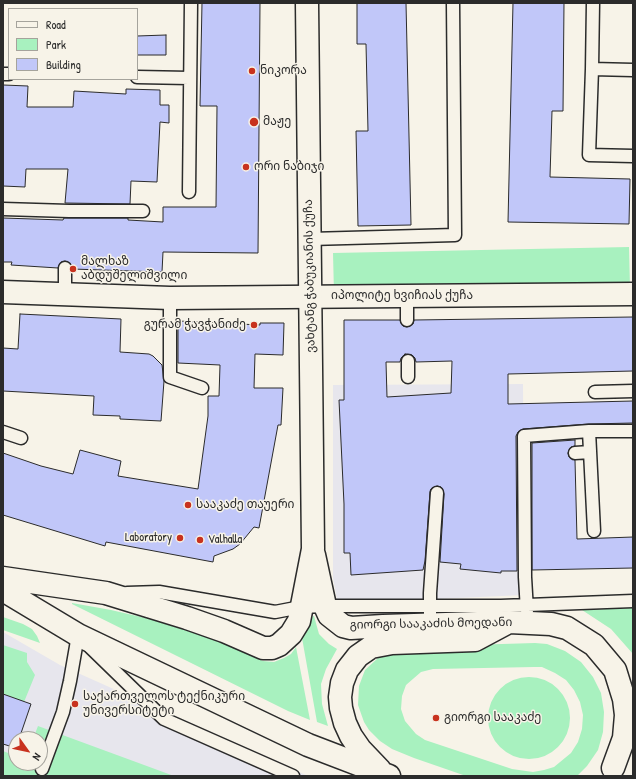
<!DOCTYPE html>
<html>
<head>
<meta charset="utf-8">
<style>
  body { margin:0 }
  #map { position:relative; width:636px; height:779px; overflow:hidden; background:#f7f3e8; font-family:"Patrick Hand",sans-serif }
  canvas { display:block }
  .frame { position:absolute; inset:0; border:4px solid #2b2b2b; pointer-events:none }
  .legend { position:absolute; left:8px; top:8px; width:130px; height:72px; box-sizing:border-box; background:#f7f3e8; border:1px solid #a5a39c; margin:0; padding:5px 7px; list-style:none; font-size:12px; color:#2b2b2b }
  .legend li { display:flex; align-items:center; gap:8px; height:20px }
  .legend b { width:20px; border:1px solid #a5a39c }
  .north { position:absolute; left:8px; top:731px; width:40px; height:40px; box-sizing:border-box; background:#f7f3e8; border:1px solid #a5a39c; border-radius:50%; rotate:123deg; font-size:11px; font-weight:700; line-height:16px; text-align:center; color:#2b2b2b }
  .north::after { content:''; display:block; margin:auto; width:14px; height:18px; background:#c8321e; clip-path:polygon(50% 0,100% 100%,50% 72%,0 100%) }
</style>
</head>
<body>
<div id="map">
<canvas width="636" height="779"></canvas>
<div class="frame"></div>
<ul class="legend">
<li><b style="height:5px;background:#f7f3e8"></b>Road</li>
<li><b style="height:11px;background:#a8f1bf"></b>Park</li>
<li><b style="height:11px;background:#c1c7f9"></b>Building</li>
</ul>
<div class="north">N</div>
</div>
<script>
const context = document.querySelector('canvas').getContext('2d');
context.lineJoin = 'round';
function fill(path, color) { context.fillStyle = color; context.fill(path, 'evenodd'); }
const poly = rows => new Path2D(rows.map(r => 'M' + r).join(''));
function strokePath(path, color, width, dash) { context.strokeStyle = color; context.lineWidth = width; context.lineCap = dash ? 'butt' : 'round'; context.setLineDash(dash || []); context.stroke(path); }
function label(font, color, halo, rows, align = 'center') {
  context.font = font + ' "Patrick Hand","Noto Sans Georgian",sans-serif'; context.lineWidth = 3; context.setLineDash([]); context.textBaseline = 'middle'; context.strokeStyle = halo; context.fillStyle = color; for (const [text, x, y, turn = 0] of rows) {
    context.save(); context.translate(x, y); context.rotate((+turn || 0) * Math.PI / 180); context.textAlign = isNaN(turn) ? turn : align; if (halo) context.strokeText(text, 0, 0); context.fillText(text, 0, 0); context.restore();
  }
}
const built = poly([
  [523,384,524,595,347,603,337,600,333,578,333,385],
  [3,632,60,665,308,776,3,776],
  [16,739,40,739,40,763,16,763]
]);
const green = poly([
  [629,247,630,288,334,294,333,253],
  [72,603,111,610,150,619,222,642,263,661,274,662,284,658,291,654,296,647,310,720,288,711,72,604],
  [633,608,633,654,611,629,582,610],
  [313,616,314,616,319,634,329,644,337,649,326,669,321,684,322,704,328,726,317,722,302,638],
  [3,617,23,624,32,629,37,636,40,643,3,630],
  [535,643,547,644,565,651,581,662,593,677,601,693,604,712,603,732,598,750,587,766,577,776,466,776,414,758,392,749,380,741,369,730,364,722,358,705,359,686,365,670,378,658,386,652,403,647],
  [534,667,542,667,555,673,566,680,574,690,580,702,583,715,582,729,578,742,571,753,554,767,544,770,533,772,512,769,425,740,416,734,405,721,401,709,402,696,406,685,421,672,433,669],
  [3,645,27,653,27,662,35,675,24,702,3,694],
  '488 718a41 41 0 1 1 82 0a41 41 0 1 1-82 0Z',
  [38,726,174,776,3,776,3,751,16,756,16,763,40,763,40,739,33,739]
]);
const building = poly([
  [202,3,260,3,258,253,163,252,162,272,72,269,71,264,65,261,61,262,58,268,11,265,12,262,3,262,3,218,63,220,64,218,128,218,128,220,163,222,163,207,216,207,217,106,200,106,202,3],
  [357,3,406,3,411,225,358,226,356,131,368,131,366,44,357,44,357,3],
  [513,3,564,3,563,111,552,111,550,177,630,179,629,224,508,222,513,3],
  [166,35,166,55,137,55,137,36,166,35],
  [3,85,28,86,27,107,73,107,74,91,126,94,126,89,160,90,160,105,169,105,169,123,160,122,157,182,131,181,130,204,65,203,68,169,26,169,25,187,3,186,3,85],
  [20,314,121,319,120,352,149,354,153,356,162,365,164,381,161,421,120,419,120,416,93,415,94,396,3,391,3,348,18,349,20,314],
  [633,317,633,371,508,374,508,404,633,401,633,423,589,424,523,429,518,432,516,436,517,571,501,571,501,573,460,569,461,564,440,562,444,494,441,487,437,486,431,489,430,492,425,561,423,570,351,575,350,553,344,553,344,504,339,400,344,400,344,320,400,320,403,326,407,327,413,324,414,320,633,317],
  [405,354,412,355,415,358,416,362,452,361,451,393,387,397,386,362,400,362,401,358,405,354],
  [178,321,260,325,260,323,284,323,283,355,255,354,254,388,283,388,281,425,278,425,259,528,254,527,240,544,233,549,214,556,213,562,106,542,105,546,3,515,3,453,41,466,73,474,80,450,121,461,118,476,198,489,208,416,208,396,219,396,220,365,178,363,178,321],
  [575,440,575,446,571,447,568,453,569,457,575,460,577,539,633,537,633,568,532,570,532,443,575,440],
  [3,694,31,704,19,739,16,739,16,748,3,744,3,694]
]);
const service = poly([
  [593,3,592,69,633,70],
  [592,69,589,155,633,156],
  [3,74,9,74],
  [137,77,189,78],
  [189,192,191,3],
  [3,209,69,211,143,211],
  [310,239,455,235,453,3],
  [65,268,65,294],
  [407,296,407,320],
  [170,298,170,377,202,388],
  [408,361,408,377],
  [595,392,633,391],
  [589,431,594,531],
  [3,432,21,438],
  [575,453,590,452],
  [127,593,159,592,275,612,301,607,325,606,501,606,633,601],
  [527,611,525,577,524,436,589,431,633,431],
  [430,614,430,593,437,493],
  [90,647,164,719,293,776],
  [42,769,63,712,70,681,78,635]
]);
const minor = poly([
  [3,292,170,298,633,294]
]);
const primary = poly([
  [314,555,325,606,329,615,343,626,351,628,383,626,509,622,551,624,567,628,594,645,615,670,624,699,626,715,624,738,613,768],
  [3,578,106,593,187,618,224,631,263,648,272,648,279,645,291,634,299,621,313,549,307,3],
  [3,590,78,635,308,745,389,776],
  [380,770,360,749,351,736,345,723,341,708,340,697,342,683,347,670,358,656,371,647,392,643,475,640,505,624]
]);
const markers = [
  [252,71,4,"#c8321e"],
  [254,122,5,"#c8321e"],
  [246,167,4,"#c8321e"],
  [73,269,4,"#c8321e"],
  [254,325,4,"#c8321e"],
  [188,505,4,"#c8321e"],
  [180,538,4,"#c8321e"],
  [200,540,4,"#c8321e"],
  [75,704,4,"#c8321e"],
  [436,718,4,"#c8321e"]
];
const poiNames = [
  ["ნიკორა",260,71],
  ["მაჟე",263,122],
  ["ორი ნაბიჯი",254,167],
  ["მალხაზ",81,262],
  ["აბდუშელიშვილი",81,276],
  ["გურამ ჭავჭანიძე",246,325,"right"],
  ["სააკაძე თაუერი",196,505],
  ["Laboratory",172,538,"right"],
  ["Valhalla",208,540],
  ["საქართველოს ტექნიკური",83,697],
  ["უნივერსიტეტი",83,711],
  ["გიორგი სააკაძე",444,718]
];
const streetNames = [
  ["ვახტანგ ჭაბუკიანის ქუჩა",310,276,-91],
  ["იპოლიტე ხვიჩიას ქუჩა",402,296],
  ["გიორგი სააკაძის მოედანი",431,624,-1]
];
fill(built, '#e7e6ed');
fill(green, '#a8f1bf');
fill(building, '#c1c7f9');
strokePath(building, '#2b2b2b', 1);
strokePath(service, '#2b2b2b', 15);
strokePath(minor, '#2b2b2b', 25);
strokePath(primary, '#2b2b2b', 25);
strokePath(service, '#f7f3e8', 12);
strokePath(minor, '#f7f3e8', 22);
strokePath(primary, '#f7f3e8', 22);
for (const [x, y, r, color] of markers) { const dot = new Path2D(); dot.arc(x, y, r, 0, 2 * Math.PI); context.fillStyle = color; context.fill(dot); strokePath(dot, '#f7f3e8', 1.5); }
label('12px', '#2b2b2b', '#f7f3e8', poiNames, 'left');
label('12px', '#2b2b2b', '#f7f3e8', streetNames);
</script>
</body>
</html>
